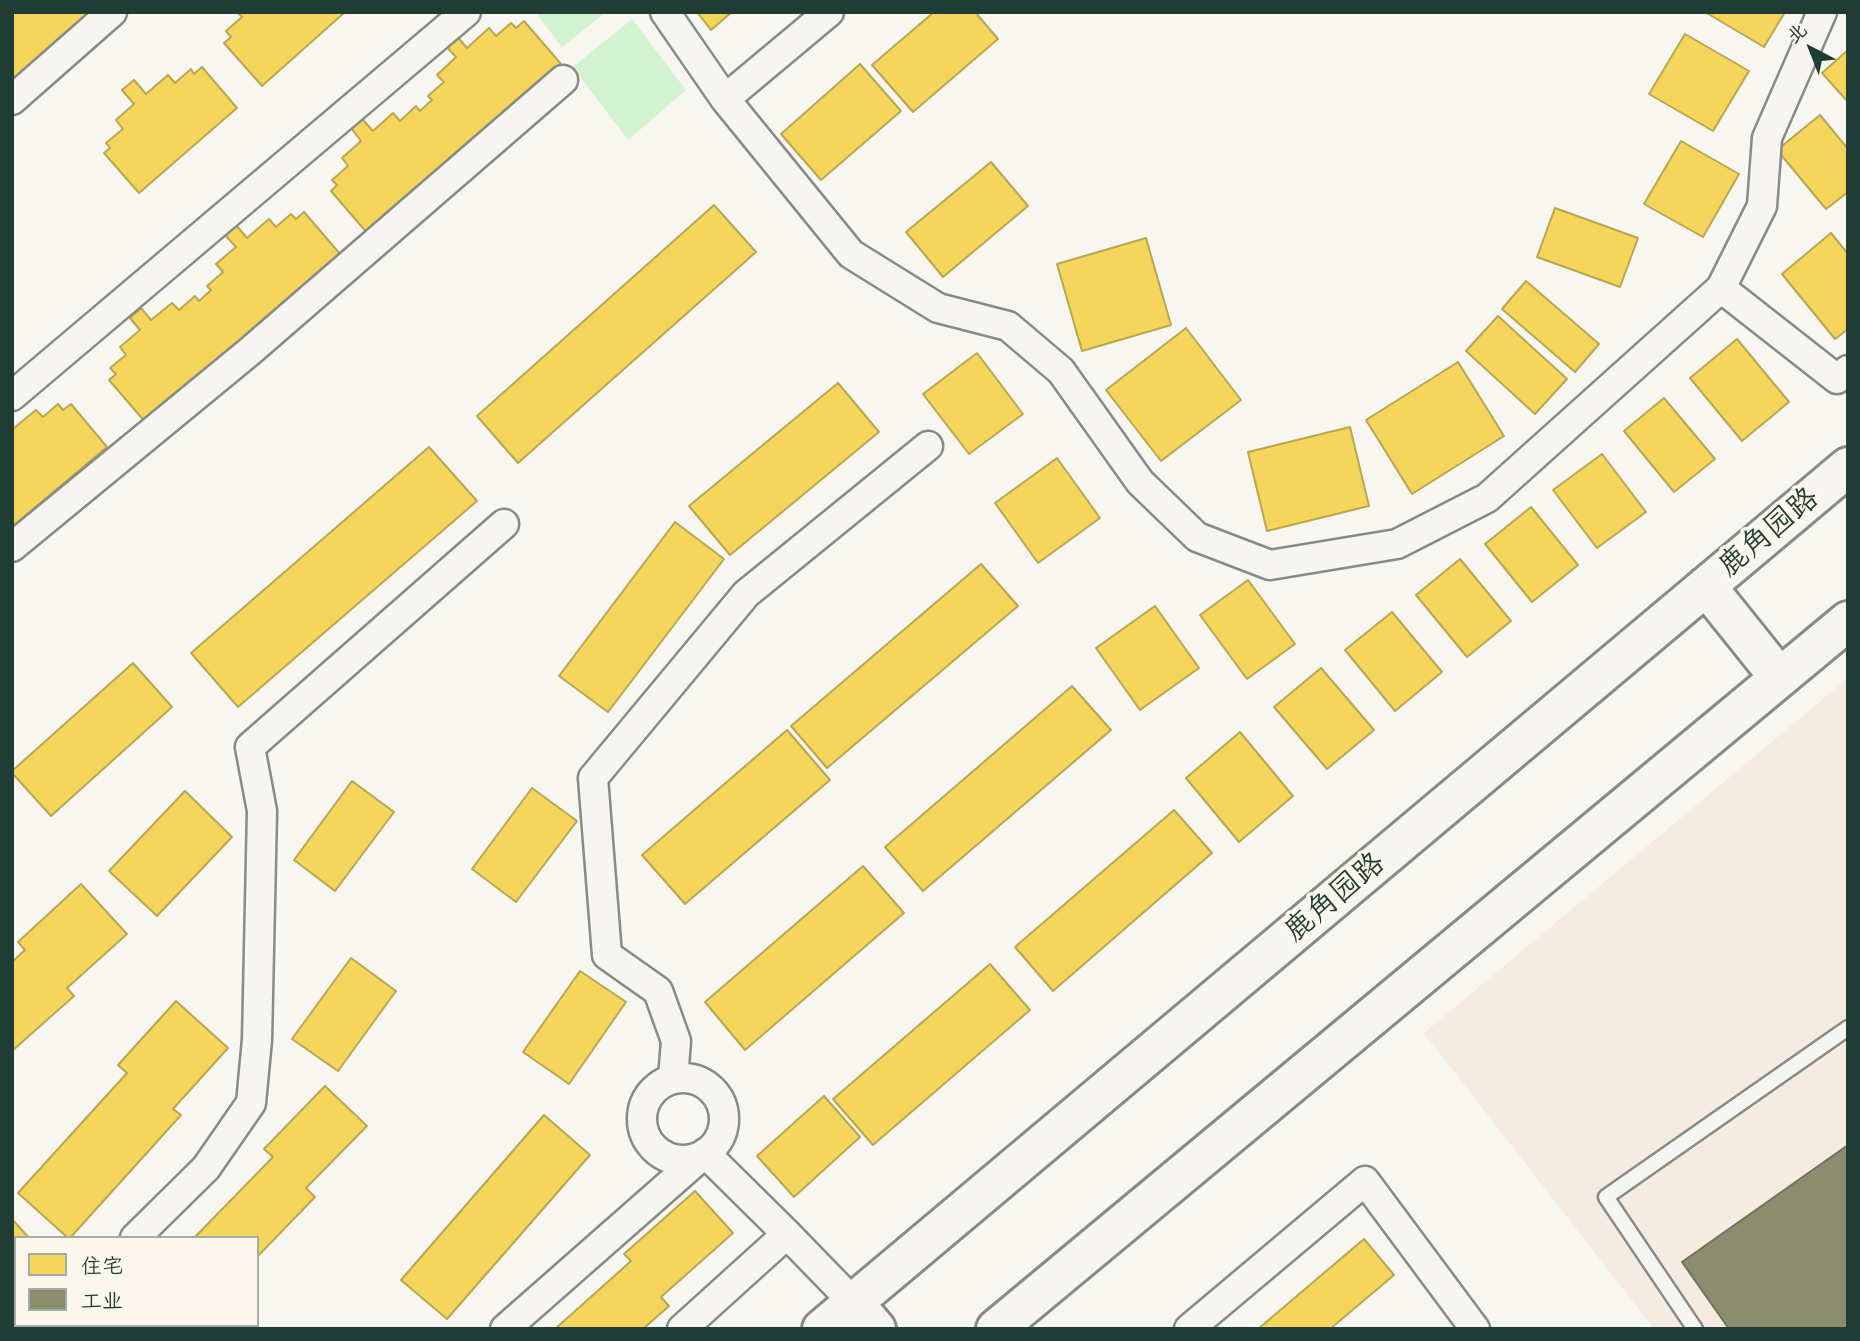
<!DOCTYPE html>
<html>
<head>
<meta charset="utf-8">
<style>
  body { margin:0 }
  #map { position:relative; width:1860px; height:1341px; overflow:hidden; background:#f8f6f0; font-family:Caveat,"LXGW WenKai TC",sans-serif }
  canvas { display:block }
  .frame { position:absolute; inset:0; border:14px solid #1f3d34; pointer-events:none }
  .legend { position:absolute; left:14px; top:1236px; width:245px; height:91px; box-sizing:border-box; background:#fbf7ec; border:2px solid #a3ada2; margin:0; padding:9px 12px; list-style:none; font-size:21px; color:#1f3d34 }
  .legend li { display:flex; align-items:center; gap:14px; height:35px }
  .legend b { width:35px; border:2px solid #a3ada2 }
  .north { position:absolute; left:1776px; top:14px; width:70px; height:70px; -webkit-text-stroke:5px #fbf7ec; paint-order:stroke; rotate:318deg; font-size:19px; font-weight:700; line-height:28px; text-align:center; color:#1f3d34 }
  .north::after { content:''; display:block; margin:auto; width:24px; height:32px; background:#1f3d34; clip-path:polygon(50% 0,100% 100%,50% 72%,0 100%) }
</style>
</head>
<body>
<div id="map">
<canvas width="1860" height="1341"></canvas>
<div class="frame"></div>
<ul class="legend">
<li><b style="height:19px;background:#f6d55c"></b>住宅</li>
<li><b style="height:19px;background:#8c8c6e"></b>工业</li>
</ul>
<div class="north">北</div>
</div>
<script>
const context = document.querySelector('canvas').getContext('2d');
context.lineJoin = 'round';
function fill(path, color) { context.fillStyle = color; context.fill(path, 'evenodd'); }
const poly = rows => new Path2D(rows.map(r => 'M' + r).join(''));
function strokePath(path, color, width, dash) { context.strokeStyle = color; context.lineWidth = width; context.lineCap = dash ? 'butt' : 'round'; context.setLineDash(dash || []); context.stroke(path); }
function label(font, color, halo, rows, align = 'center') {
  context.font = font + ' Caveat,"LXGW WenKai TC",sans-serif'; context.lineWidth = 7; context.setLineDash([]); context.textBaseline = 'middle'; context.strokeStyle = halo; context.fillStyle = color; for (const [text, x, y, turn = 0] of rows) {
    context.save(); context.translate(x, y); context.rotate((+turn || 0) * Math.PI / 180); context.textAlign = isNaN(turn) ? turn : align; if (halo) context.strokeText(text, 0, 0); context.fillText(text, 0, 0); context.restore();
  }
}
const built = poly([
  [1848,678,1848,1329,1654,1329,1424,1033]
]);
const green = poly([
  [535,12,606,12,562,47],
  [632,19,686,90,628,140,573,67]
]);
const homes = poly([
  [12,12,95,12,12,85,12,12],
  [237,12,345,12,262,86,224,43,231,37,226,31,242,17,237,12],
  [697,12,732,12,711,30,697,12],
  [934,12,975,12,998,39,913,112,872,65,934,12],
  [1705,12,1785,12,1764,47,1705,12],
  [524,21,561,64,368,234,331,191,337,185,332,180,348,166,342,158,361,141,351,128,362,119,373,131,393,113,400,121,416,106,420,111,432,100,428,96,444,82,437,75,456,57,445,45,456,35,467,48,489,28,496,36,511,23,516,28,524,21],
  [1685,34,1749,71,1713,131,1649,94,1685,34],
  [1848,50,1848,102,1822,73,1848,50],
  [860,64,901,111,821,180,781,134,860,64],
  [202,67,237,108,139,193,104,153,110,148,106,143,123,129,116,120,134,104,122,90,134,80,146,94,168,75,175,83,191,69,194,74,202,67],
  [1820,115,1848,149,1848,192,1826,209,1777,150,1820,115],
  [1681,141,1739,174,1703,237,1644,204,1681,141],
  [991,162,1028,206,943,277,906,232,991,162],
  [714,205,756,252,518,463,477,416,714,205],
  [1555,208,1638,238,1620,287,1537,257,1555,208],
  [304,212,341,255,146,423,109,380,116,374,110,368,126,355,120,347,140,330,130,318,141,308,151,320,172,303,179,310,195,296,199,301,211,290,207,286,223,272,216,264,236,247,225,235,236,225,247,238,269,219,276,227,291,214,296,219,304,212],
  [1831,233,1848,254,1848,329,1835,339,1782,274,1831,233],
  [1146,238,1171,325,1082,351,1057,264,1146,238],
  [1526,281,1599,344,1575,372,1502,309,1526,281],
  [1498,316,1567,379,1535,414,1466,351,1498,316],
  [1186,328,1241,400,1161,461,1106,390,1186,328],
  [1737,339,1789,402,1742,441,1690,378,1737,339],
  [977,353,1023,414,969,454,923,394,977,353],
  [1458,362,1504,436,1412,494,1366,420,1458,362],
  [838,383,879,432,730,555,689,506,838,383],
  [1664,398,1715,459,1674,492,1624,431,1664,398],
  [58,404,63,410,71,404,107,447,12,527,12,426,14,428,36,410,43,417,58,404],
  [1350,427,1369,506,1267,531,1248,452,1350,427],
  [429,447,477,501,238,707,191,653,429,447],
  [1602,454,1646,512,1597,548,1553,490,1602,454],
  [1057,458,1100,518,1038,563,995,503,1057,458],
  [1531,507,1578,565,1532,602,1485,544,1531,507],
  [675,522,724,559,608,712,559,676,675,522],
  [1460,559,1511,621,1467,657,1416,595,1460,559],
  [981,564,1018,606,827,768,791,726,981,564],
  [1248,580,1295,644,1247,679,1200,615,1248,580],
  [1155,606,1199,668,1140,710,1096,648,1155,606],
  [1392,612,1442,672,1395,711,1345,650,1392,612],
  [133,663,172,707,51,816,12,773,12,771,133,663],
  [1321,668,1374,730,1327,769,1274,707,1321,668],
  [1072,686,1111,730,923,891,885,847,1072,686],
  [787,730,830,780,685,904,642,855,787,730],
  [1240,732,1293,796,1239,842,1186,778,1240,732],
  [352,781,394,812,335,891,294,860,352,781],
  [532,788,577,821,516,902,472,869,532,788],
  [185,791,232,837,157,916,109,871,185,791],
  [1174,810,1212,853,1053,991,1015,947,1174,810],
  [863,866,904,913,745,1050,705,1002,863,866],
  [81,884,127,934,67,988,74,996,12,1051,12,962,25,950,18,942,81,884],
  [351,958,396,991,338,1071,292,1039,351,958],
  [990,964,1030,1010,873,1145,833,1099,990,964],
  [580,971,626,1002,569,1084,523,1052,580,971],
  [176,1001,228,1048,173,1109,181,1115,70,1238,68,1238,18,1193,127,1073,118,1065,176,1001],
  [325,1086,367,1126,306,1188,315,1197,257,1257,257,1238,194,1238,273,1157,264,1149,325,1086],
  [824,1096,860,1137,794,1197,757,1156,824,1096],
  [544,1115,590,1155,447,1319,401,1280,544,1115],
  [695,1191,733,1233,661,1297,669,1306,643,1329,555,1329,631,1261,624,1254,695,1191],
  [12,1219,29,1238,16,1238,16,1260,12,1263,12,1219],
  [1364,1239,1394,1275,1330,1329,1258,1329,1364,1239]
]);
const industry = poly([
  [1848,1145,1848,1329,1729,1329,1682,1262,1848,1145]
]);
const lane = poly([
  [1695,1329,1606,1197,1848,1028]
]);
const street = poly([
  [665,12,725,99,829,12],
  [725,99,851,254,938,308,1008,326,1061,371,1140,482,1197,537,1270,565,1397,544,1487,498,1721,288,1762,206,1767,138,1822,12],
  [12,100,112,12],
  [1721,288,1837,379,1848,370],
  [12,396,466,12],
  [12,547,249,352,563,80],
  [673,1078,676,1041,658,991,607,955,593,778,746,594,928,446],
  '642 1119a41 41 0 1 1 82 0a41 41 0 1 1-82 0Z',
  [135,1238,206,1168,251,1103,257,1040,262,811,250,747,504,524],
  [223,1325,239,1329],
  [37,1329,41,1325],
  [505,1329,705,1153,787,1234],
  [682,1329,787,1234,854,1303],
  [1189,1329,1365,1181,1475,1329]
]);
const secondary = poly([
  [1706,586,1779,677],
  [854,1303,876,1329],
  [822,1329,1848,467],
  [996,1329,1848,621]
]);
const streetNames = [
  ["鹿角园路",1769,533,-40],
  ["鹿角园路",1335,898,-40]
];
fill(built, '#f6ebe1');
fill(green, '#d2f2d0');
fill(homes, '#f6d55c');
strokePath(homes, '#b6a750', 2);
fill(industry, '#8c8c6e');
strokePath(industry, '#6b745d', 2);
strokePath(lane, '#868b86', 19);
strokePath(street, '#868b86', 33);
strokePath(secondary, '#868b86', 44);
strokePath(lane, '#f6f5f1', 14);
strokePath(street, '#f6f5f1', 28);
strokePath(secondary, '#f6f5f1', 38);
label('30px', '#1f3d34', '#fbf7ec', streetNames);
</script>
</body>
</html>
